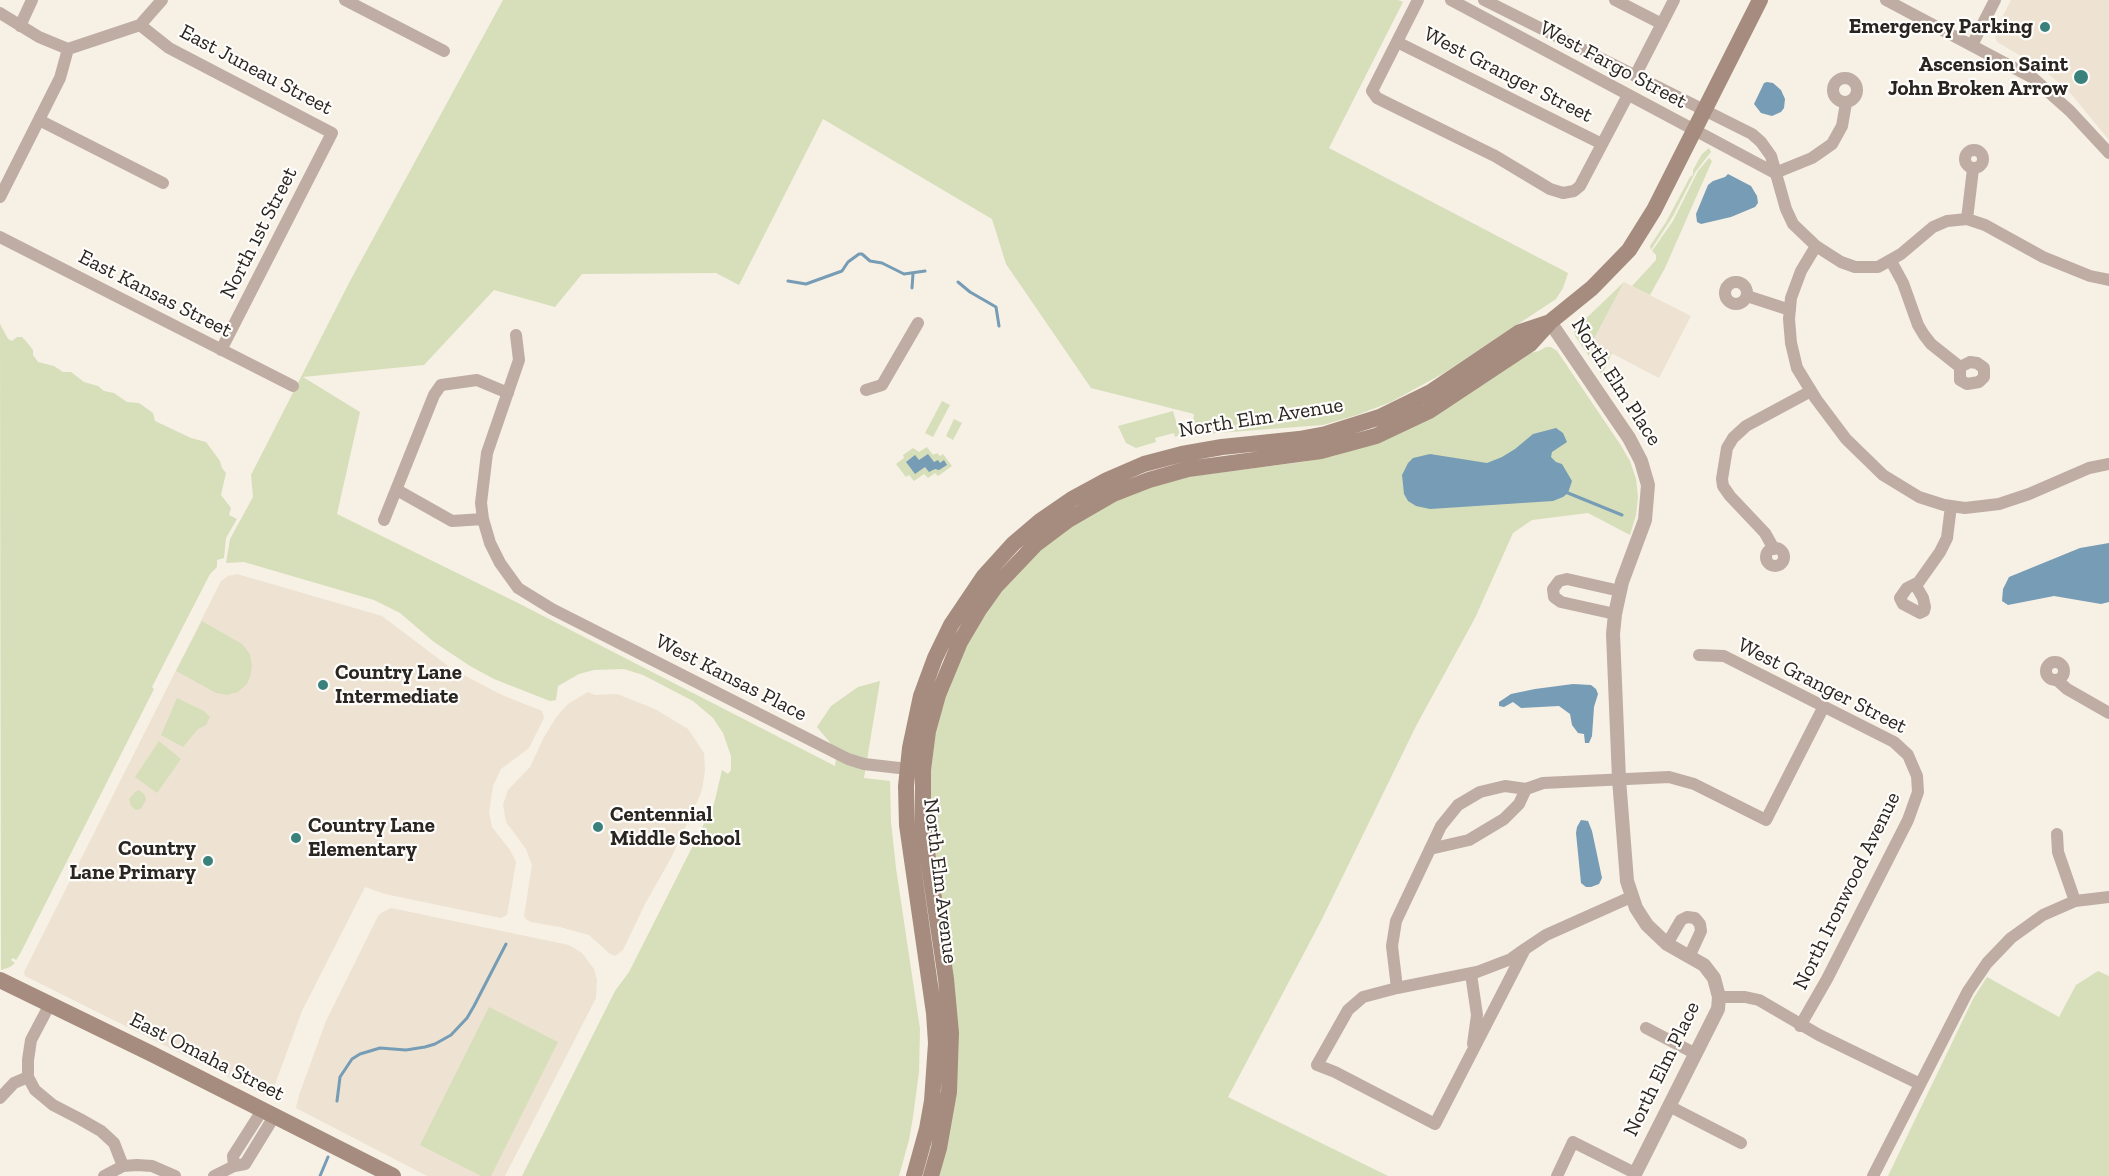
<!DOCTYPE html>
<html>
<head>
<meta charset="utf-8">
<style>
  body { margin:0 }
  canvas { display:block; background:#f6f0e5 }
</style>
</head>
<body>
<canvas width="2109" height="1176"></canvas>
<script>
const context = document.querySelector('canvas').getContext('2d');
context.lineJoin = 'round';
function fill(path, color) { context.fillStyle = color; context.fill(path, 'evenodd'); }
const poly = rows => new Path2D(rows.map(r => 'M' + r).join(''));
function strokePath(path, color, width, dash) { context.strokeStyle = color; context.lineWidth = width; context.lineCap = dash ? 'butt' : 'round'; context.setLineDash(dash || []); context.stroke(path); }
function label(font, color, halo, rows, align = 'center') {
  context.font = font + ' "Zilla Slab",serif'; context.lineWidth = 4.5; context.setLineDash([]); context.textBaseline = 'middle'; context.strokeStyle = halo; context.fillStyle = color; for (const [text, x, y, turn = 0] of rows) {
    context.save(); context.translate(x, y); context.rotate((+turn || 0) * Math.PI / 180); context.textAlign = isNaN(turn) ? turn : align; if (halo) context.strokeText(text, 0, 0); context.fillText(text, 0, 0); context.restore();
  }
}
const built = poly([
  [2011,0,2109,0,2109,140,2067,89,2038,66,1997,42,1994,33],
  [1624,282,1691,316,1659,378,1592,343],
  [237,574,382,616,452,669,502,695,542,711,544,718,529,748,501,769,493,786,489,813,492,827,510,850,516,862,507,915,501,918,385,894,365,887,302,1011,274,1087,264,1095,25,976,24,972,221,581,228,576],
  [588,692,595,695,617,694,655,709,688,729,704,753,705,771,702,790,697,802,671,858,645,904,623,950,615,956,610,954,589,935,560,927,531,922,526,919,524,916,532,865,526,849,506,822,503,805,508,790,530,767,544,737,557,716,568,704],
  [391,908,569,945,582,953,594,969,597,980,596,998,505,1176,427,1176,296,1108,299,1095,326,1021,378,916,381,913]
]);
const green = poly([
  [503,0,1398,0,1403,2,1329,148,1568,273,1563,288,1556,299,1444,373,1391,402,1357,415,1323,425,1191,435,1194,414,1091,388,1006,264,992,219,823,119,739,285,716,273,582,274,555,307,494,290,424,365,303,377,360,412,337,514,516,602,835,766,837,751,817,727,831,706,858,687,880,681,864,778,890,781,891,822,896,868,920,1029,919,1072,913,1117,909,1140,899,1176,522,1176,615,991,629,972,714,804,722,770,728,774,731,770,731,756,723,733,713,718,693,701,643,675,624,669,594,670,579,674,558,686,556,700,550,701,494,679,470,666,434,642,400,613,374,600,244,562,226,563,230,539,253,497,251,475,350,281],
  [1709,148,1711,152,1696,171,1673,216,1651,250,1650,246,1666,222,1690,177,1693,175,1693,170,1702,154],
  [1709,158,1712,161,1665,268,1650,295,1632,286,1656,260,1656,255,1652,251,1673,221,1698,171],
  [1624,282,1592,343,1612,353,1602,375,1575,336,1574,330],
  [0,324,8,339,12,341,17,337,22,337,25,340,33,350,33,355,38,362,54,366,63,372,71,372,84,382,98,386,104,391,114,393,127,402,139,403,153,413,155,421,191,438,206,442,220,461,222,468,226,473,221,495,231,508,229,515,237,519,226,538,224,558,217,560,217,567,210,574,192,609,152,687,154,689,21,952,16,960,13,958,11,960,15,963,10,967,1,970],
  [1546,347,1551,347,1557,351,1620,444,1630,461,1636,479,1638,497,1636,515,1630,535,1588,513,1532,520,1513,533,1475,618,1416,726,1321,921,1228,1097,1388,1176,939,1176,952,1119,928,807,929,787,935,733,947,691,950,688,948,687,964,649,998,595,1038,552,1061,533,1100,508,1139,490,1178,478,1302,462,1334,456,1389,438,1433,417,1530,353,1539,351],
  [942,401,950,405,933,437,925,433],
  [1173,411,1180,435,1175,437,1174,433,1155,438,1156,442,1136,448,1126,443,1118,426],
  [954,419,962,423,953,440,946,436],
  [927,447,933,455,937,453,940,456,943,454,952,466,938,476,935,473,928,478,924,474,914,481,909,475,906,477,896,464,904,458,903,455,913,448,919,452],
  [202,621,242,644,250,654,252,666,250,677,247,684,238,692,227,695,216,693,176,671],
  [177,698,204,711,210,717,206,725,198,729,183,747,161,735],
  [159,741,181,759,157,793,135,777],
  [139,790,145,795,146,800,141,809,136,810,131,806,129,799,136,791],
  [2098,971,2109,976,2109,1176,1888,1176,1973,999,1987,977,2059,1017,2076,985],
  [489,1007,558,1042,491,1176,481,1176,420,1145]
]);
const water = poly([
  [1767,82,1773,83,1781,90,1785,99,1784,108,1781,112,1772,116,1761,113,1754,104,1764,83],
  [1728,174,1751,186,1757,196,1758,203,1755,207,1731,217,1701,224,1697,222,1696,214,1708,185,1713,181,1725,177],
  [1556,428,1563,433,1567,442,1552,452,1551,457,1556,462,1562,464,1572,481,1568,493,1563,497,1553,501,1430,509,1416,506,1408,501,1404,494,1402,475,1408,463,1413,458,1430,454,1487,463,1502,457,1515,449,1533,434],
  [928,454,934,462,938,460,940,463,944,460,947,465,939,470,935,469,929,472,925,467,915,474,906,462,915,455,919,460],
  [2109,543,2109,602,2101,604,2054,596,2008,605,2002,601,2003,589,2009,577,2080,548],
  [1573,684,1591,685,1596,689,1598,694,1594,707,1592,736,1589,743,1585,743,1584,734,1578,733,1572,725,1570,714,1559,706,1521,708,1513,702,1504,707,1499,706,1499,702,1511,694,1535,689],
  [1581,820,1588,821,1592,831,1602,878,1599,884,1591,887,1586,887,1581,883,1576,833,1577,827]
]);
const stream = poly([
  [788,281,806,284,842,271,848,262,859,254,862,254,870,261,882,263,904,274,925,271],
  [958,282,970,292,996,307,999,326],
  [912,288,913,274],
  [1568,493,1622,515],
  [337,1101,340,1077,352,1059,360,1054,380,1048,406,1050,425,1047,435,1044,451,1035,467,1018,474,1006,506,944],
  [320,1176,328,1157]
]);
const minor = poly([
  [345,0,444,51],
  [1418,0,1372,91,1377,98,1495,156,1550,189,1563,193,1574,191,1580,186,1628,95],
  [1451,0,1775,173],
  [1484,0,1752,134,1761,142,1771,156,1786,209,1793,224,1816,246,1841,262,1855,267,1878,267,1901,254,1933,227,1947,221,1967,219,1985,225,2043,257,2090,276,2109,280],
  [1615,0,1662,24],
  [1886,0,2033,78,2070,111,2109,153],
  [0,13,39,37,68,49,140,25,169,48,332,133,221,350],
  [140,25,162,0],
  [20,26,32,0],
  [1397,42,1602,144],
  [1972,45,1995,0],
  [1635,76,1674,0],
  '1833 90a12 12 0 1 1 24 0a12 12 0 1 1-24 0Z',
  [39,120,163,183],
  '1965 159a9 9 0 1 1 18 0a9 9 0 1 1-18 0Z',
  [1775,173,1812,158,1832,144,1842,126,1846,103],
  [0,197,60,78,68,49],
  [1967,219,1973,169],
  [0,237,293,386],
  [1816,246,1801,271,1791,298,1789,319,1791,343,1797,368,1816,399,1846,439,1883,475,1919,497,1944,505,1965,508,1999,504,2029,494,2089,468,2109,464],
  [1891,261,1903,283,1918,325,1924,335,1931,344,1960,367],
  '1725 293a11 11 0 1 1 22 0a11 11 0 1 1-22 0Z',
  [1747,296,1790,310],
  [516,335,519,360,487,453,481,503,483,519,490,543,500,563,518,588,552,609,848,759,864,764,908,769],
  [1970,362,1977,363,1984,368,1984,377,1979,382,1967,384,1960,380,1960,367,1970,362],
  [866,390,882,385,918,323],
  [397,490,452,521,483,519],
  [384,520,434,395,441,385,477,380,508,393],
  '1766 557a9 9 0 1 1 18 0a9 9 0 1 1-18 0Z',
  [1774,549,1765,533,1730,496,1723,486,1722,479,1727,448,1733,438,1746,426,1811,391],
  [1915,584,1923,598,1925,607,1924,611,1920,613,1903,604,1900,598,1907,588,1915,584,1918,583,1940,552,1947,538,1951,506],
  [1615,614,1561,602,1554,597,1553,589,1559,581,1567,579,1620,591],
  [1699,655,1724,656,1894,742,1908,755,1917,776,1918,792,1908,820,1827,979,1800,1026],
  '2046 671a9 9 0 1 1 18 0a9 9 0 1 1-18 0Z',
  [2057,680,2067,689,2109,713],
  [2057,834,2058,852,2075,901],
  [1430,849,1469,840,1504,819,1519,804,1526,789],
  [1667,944,1681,920,1687,917,1695,918,1700,924,1701,931,1690,955],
  [1525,949,1435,1124,1335,1072,1317,1065,1348,1010,1363,997,1397,988,1477,972,1511,959,1525,949,1546,935,1631,897],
  [1471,974,1477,1015,1473,1044],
  [1397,988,1392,946,1396,921,1441,826,1458,805,1480,792,1505,786,1526,789,1543,783,1669,777,1694,784,1766,820,1824,706],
  [1719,997,1745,997,1759,1000,1819,1035,1920,1084],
  [1646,1028,1696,1054],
  [28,1077,35,1090,53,1105,80,1119,101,1131,114,1143,123,1166],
  [0,1098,14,1083,28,1077,28,1060,31,1040,50,1004],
  [1669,1106,1741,1143],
  [234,1166,233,1156,263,1109],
  [104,1176,123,1166,137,1165,152,1166,175,1176],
  [214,1176,234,1166,245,1164,275,1115],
  [1557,1176,1573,1142,1635,1173],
  [1873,1176,1968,991,1987,963,2011,938,2043,915,2075,901,2109,897]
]);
const tertiary = poly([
  [1550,322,1629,438,1641,461,1648,485,1645,520,1622,582,1615,614,1613,634,1619,779,1627,881,1636,908,1647,925,1667,944,1704,965,1714,978,1719,997,1718,1009,1713,1019,1634,1176]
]);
const secondary = poly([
  [0,980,152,1054,393,1176],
  [914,1176,927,1129,932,1101,936,1043,934,1013,907,825,906,786,910,748,921,696,935,658,951,625,984,576,1013,544,1040,521,1072,499,1107,480,1144,464,1182,454,1222,447,1299,439,1326,434,1380,417,1431,392,1520,332,1550,322],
  [931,1176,939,1148,949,1092,951,1033,946,979,923,825,923,770,928,731,938,695,960,642,979,610,996,586,1036,544,1068,520,1113,494,1149,480,1188,469,1321,451,1376,436,1429,411,1530,344,1550,322,1592,288,1629,250,1654,210,1760,0]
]);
const markers = [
  [2045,27,6,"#3a817b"],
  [2081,77,8,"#3a817b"],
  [323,685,6,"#3a817b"],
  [598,827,6,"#3a817b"],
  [296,838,6,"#3a817b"],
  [208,861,6,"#3a817b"]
];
const poiNames = [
  ["Emergency Parking",2033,27],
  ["Ascension Saint",2068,65],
  ["John Broken Arrow",2068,89],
  ["Country Lane",335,673,"left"],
  ["Intermediate",335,697,"left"],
  ["Centennial",610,815,"left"],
  ["Middle School",610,839,"left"],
  ["Country Lane",308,826,"left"],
  ["Elementary",308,850,"left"],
  ["Country",196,849],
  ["Lane Primary",196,873]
];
const streetNames = [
  ["West Fargo Street",1613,65,28],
  ["East Juneau Street",256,70,28],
  ["West Granger Street",1508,75,27],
  ["North 1st Street",259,233,-63],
  ["East Kansas Street",155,294,27],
  ["North Elm Place",1616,382,57],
  ["North Elm Avenue",1261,418,-9],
  ["West Kansas Place",731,678,27],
  ["West Granger Street",1822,686,27],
  ["North Elm Avenue",940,881,83],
  ["North Ironwood Avenue",1847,891,-64],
  ["East Omaha Street",207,1057,27],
  ["North Elm Place",1662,1069,-64]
];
fill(built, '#eee3d2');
fill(green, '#d7dfba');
fill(water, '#779cb6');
strokePath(stream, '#779cb6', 3);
strokePath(minor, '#bfada3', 12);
strokePath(tertiary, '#bfada3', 14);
strokePath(secondary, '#a68c7e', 16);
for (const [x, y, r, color] of markers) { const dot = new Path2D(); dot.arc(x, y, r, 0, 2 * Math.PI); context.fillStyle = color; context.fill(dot); strokePath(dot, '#fffdfb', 2); }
label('bold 21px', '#292622', '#fffdfb', poiNames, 'right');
label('21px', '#292622', '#fffdfb', streetNames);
</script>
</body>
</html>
